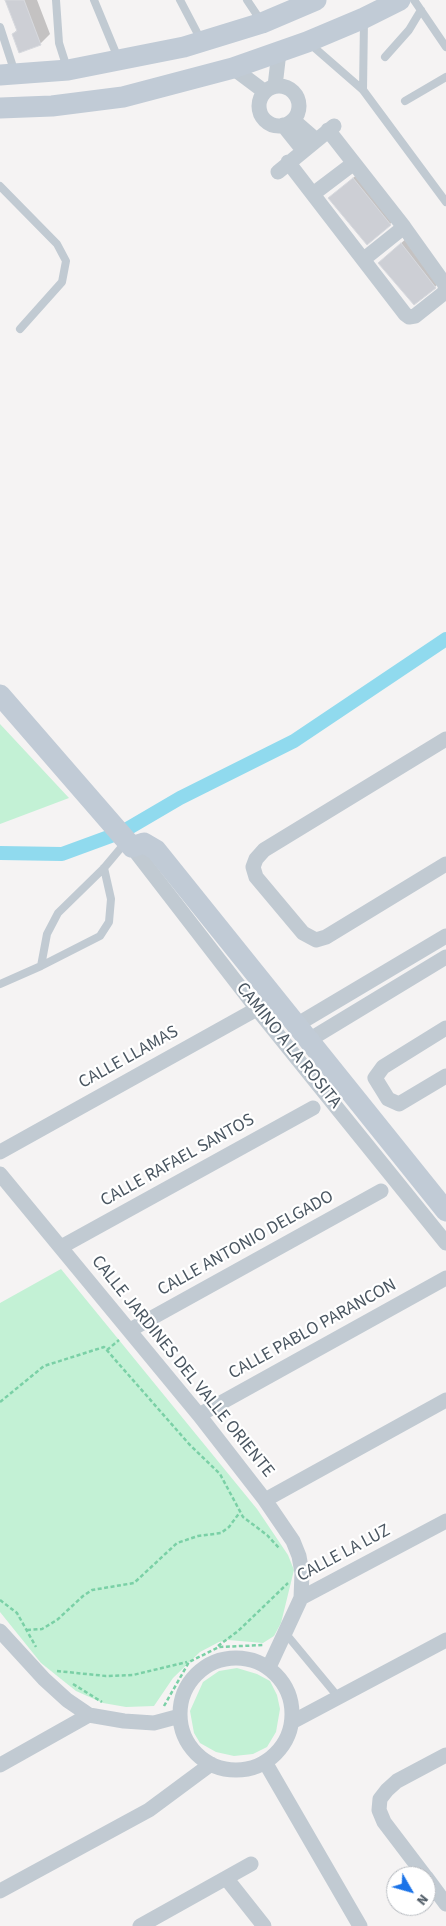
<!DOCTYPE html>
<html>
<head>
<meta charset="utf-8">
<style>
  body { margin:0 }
  #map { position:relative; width:446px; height:1926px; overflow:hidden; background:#f5f3f3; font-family:"Source Sans 3",sans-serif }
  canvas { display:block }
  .north { position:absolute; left:386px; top:1866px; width:50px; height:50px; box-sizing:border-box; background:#fff; border:1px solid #b7bbc0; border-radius:50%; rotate:128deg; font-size:14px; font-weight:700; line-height:20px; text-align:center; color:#4a5661 }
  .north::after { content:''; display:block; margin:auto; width:18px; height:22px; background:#1a73e8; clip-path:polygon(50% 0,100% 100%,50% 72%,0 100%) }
</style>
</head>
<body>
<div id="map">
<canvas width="446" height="1926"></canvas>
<div class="north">N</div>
</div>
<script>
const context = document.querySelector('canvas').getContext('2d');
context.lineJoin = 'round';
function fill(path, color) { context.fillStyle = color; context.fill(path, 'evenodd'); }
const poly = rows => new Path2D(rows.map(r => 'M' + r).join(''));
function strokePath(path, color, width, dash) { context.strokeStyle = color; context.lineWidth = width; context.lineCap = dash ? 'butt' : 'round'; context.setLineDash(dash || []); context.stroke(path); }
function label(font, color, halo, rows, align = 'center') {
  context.font = font + ' "Source Sans 3",sans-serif'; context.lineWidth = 4.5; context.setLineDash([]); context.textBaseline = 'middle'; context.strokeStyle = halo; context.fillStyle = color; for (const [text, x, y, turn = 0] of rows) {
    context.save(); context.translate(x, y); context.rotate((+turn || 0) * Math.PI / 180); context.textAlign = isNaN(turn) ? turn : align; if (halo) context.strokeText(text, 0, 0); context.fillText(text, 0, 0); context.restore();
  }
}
const green = poly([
  [0,724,69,798,0,824],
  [61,1269,257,1509,288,1555,294,1570,281,1623,274,1636,263,1643,228,1640,219,1642,200,1652,173,1678,154,1706,126,1707,103,1703,76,1691,41,1663,0,1612,0,1303],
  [237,1668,257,1674,270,1681,277,1695,280,1709,276,1732,267,1747,253,1754,234,1756,216,1752,200,1743,194,1733,190,1711,203,1682,219,1671]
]);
const shadow = poly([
  [7,0,37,0,50,34,40,44,13,34,18,29],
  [361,171,397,217,390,224,338,191],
  [409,236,442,279,435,287,387,256]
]);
const canal = poly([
  [0,853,62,854,122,832,180,798,294,741,446,639]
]);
const building = poly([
  [5,0,24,0,41,45,19,53,12,34,17,31,5,0],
  [353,178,391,225,367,245,328,198,353,178],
  [401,243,436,288,414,305,378,263,401,243]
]);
const path = poly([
  [107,1350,119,1340],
  [0,1402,44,1366,104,1347,189,1444,220,1474,243,1517,267,1535,279,1548],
  [0,1600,17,1613,36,1647],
  [27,1630,42,1629,57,1620,83,1596,92,1590,134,1583,177,1543,198,1536,221,1533,229,1527,240,1512],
  [218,1646,238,1631,288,1583],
  [57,1671,106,1676,133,1675,187,1662],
  [73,1684,102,1702],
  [164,1706,189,1662,219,1647,264,1645]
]);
const lane = poly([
  [56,0,59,43,67,68],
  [94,0,118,58],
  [180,0,201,40],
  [247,0,261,21],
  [414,0,446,47],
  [0,27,15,73],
  [309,43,363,90,446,202],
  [385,57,409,30,421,10],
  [363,90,364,20],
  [405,101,446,77],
  [0,186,57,244,66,261,62,282,20,329],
  [41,966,100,936,109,922,111,899,104,868],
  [0,984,41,966,47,934,58,913,104,868,125,843],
  [286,1634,339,1698]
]);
const street = poly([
  [233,68,265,92],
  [275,86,279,52],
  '259 106a20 20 0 1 1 40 0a20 20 0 1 1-40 0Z',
  [293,120,316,140],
  [283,125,303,150],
  [328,130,404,227,446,286],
  [288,162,405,314,409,317,415,316,444,293,446,286],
  [278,172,334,126],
  [313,194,354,163],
  [364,259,404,227],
  [446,739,264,850,256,859,253,867,256,877,303,933,316,940,326,937,446,864],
  [132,847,257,1009,446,1243],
  [298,1024,446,936],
  [446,1028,383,1067,375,1078,388,1099,399,1104,446,1076],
  [309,1040,446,957],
  [0,1152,264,1005],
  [0,1174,199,1415,265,1500,293,1541,299,1556,302,1573,301,1598,269,1667],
  [61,1247,313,1108],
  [130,1330,381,1191],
  [199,1415,446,1278],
  [265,1500,446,1400],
  [301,1598,446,1521],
  [0,1631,44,1679,67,1700,89,1715],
  '180 1714a56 56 0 1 1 112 0a56 56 0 1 1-112 0Z',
  [292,1722,446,1640],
  [265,1762,360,1926],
  [0,1765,89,1715,124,1721,154,1723,180,1716],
  [425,1876,384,1822,379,1810,380,1799,387,1790,397,1781,446,1755],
  [426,1877,446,1904],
  [226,1878,264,1926],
  [0,1891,149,1810,211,1764],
  [140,1926,251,1864]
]);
const secondary = poly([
  [0,75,68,70,184,47,262,23,316,0],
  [0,108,52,106,123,97,233,68,307,42,364,18,400,0],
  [0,695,132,847,144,843,156,850,446,1211]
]);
const streetNames = [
  ["CAMINO A LA ROSITA",288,1046,51],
  ["CALLE LLAMAS",129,1058,-29],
  ["CALLE RAFAEL SANTOS",178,1161,-29],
  ["CALLE ANTONIO DELGADO",246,1244,-29],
  ["CALLE PABLO PARANCON",313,1330,-29],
  ["CALLE JARDINES DEL VALLE ORIENTE",182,1367,51],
  ["CALLE LA LUZ",344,1554,-28]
];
fill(green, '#c3f1d5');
fill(shadow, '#0003');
strokePath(canal, '#90daee', 14);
fill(building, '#cdcfd5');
strokePath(building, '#d7d9de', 1);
strokePath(path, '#7ad0a6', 2.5, [4, 2.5]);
strokePath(lane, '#c1cad2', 8);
strokePath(street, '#c1cad2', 15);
strokePath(secondary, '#c1cbd6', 21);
label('18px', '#4a5661', '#fff', streetNames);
</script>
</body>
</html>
